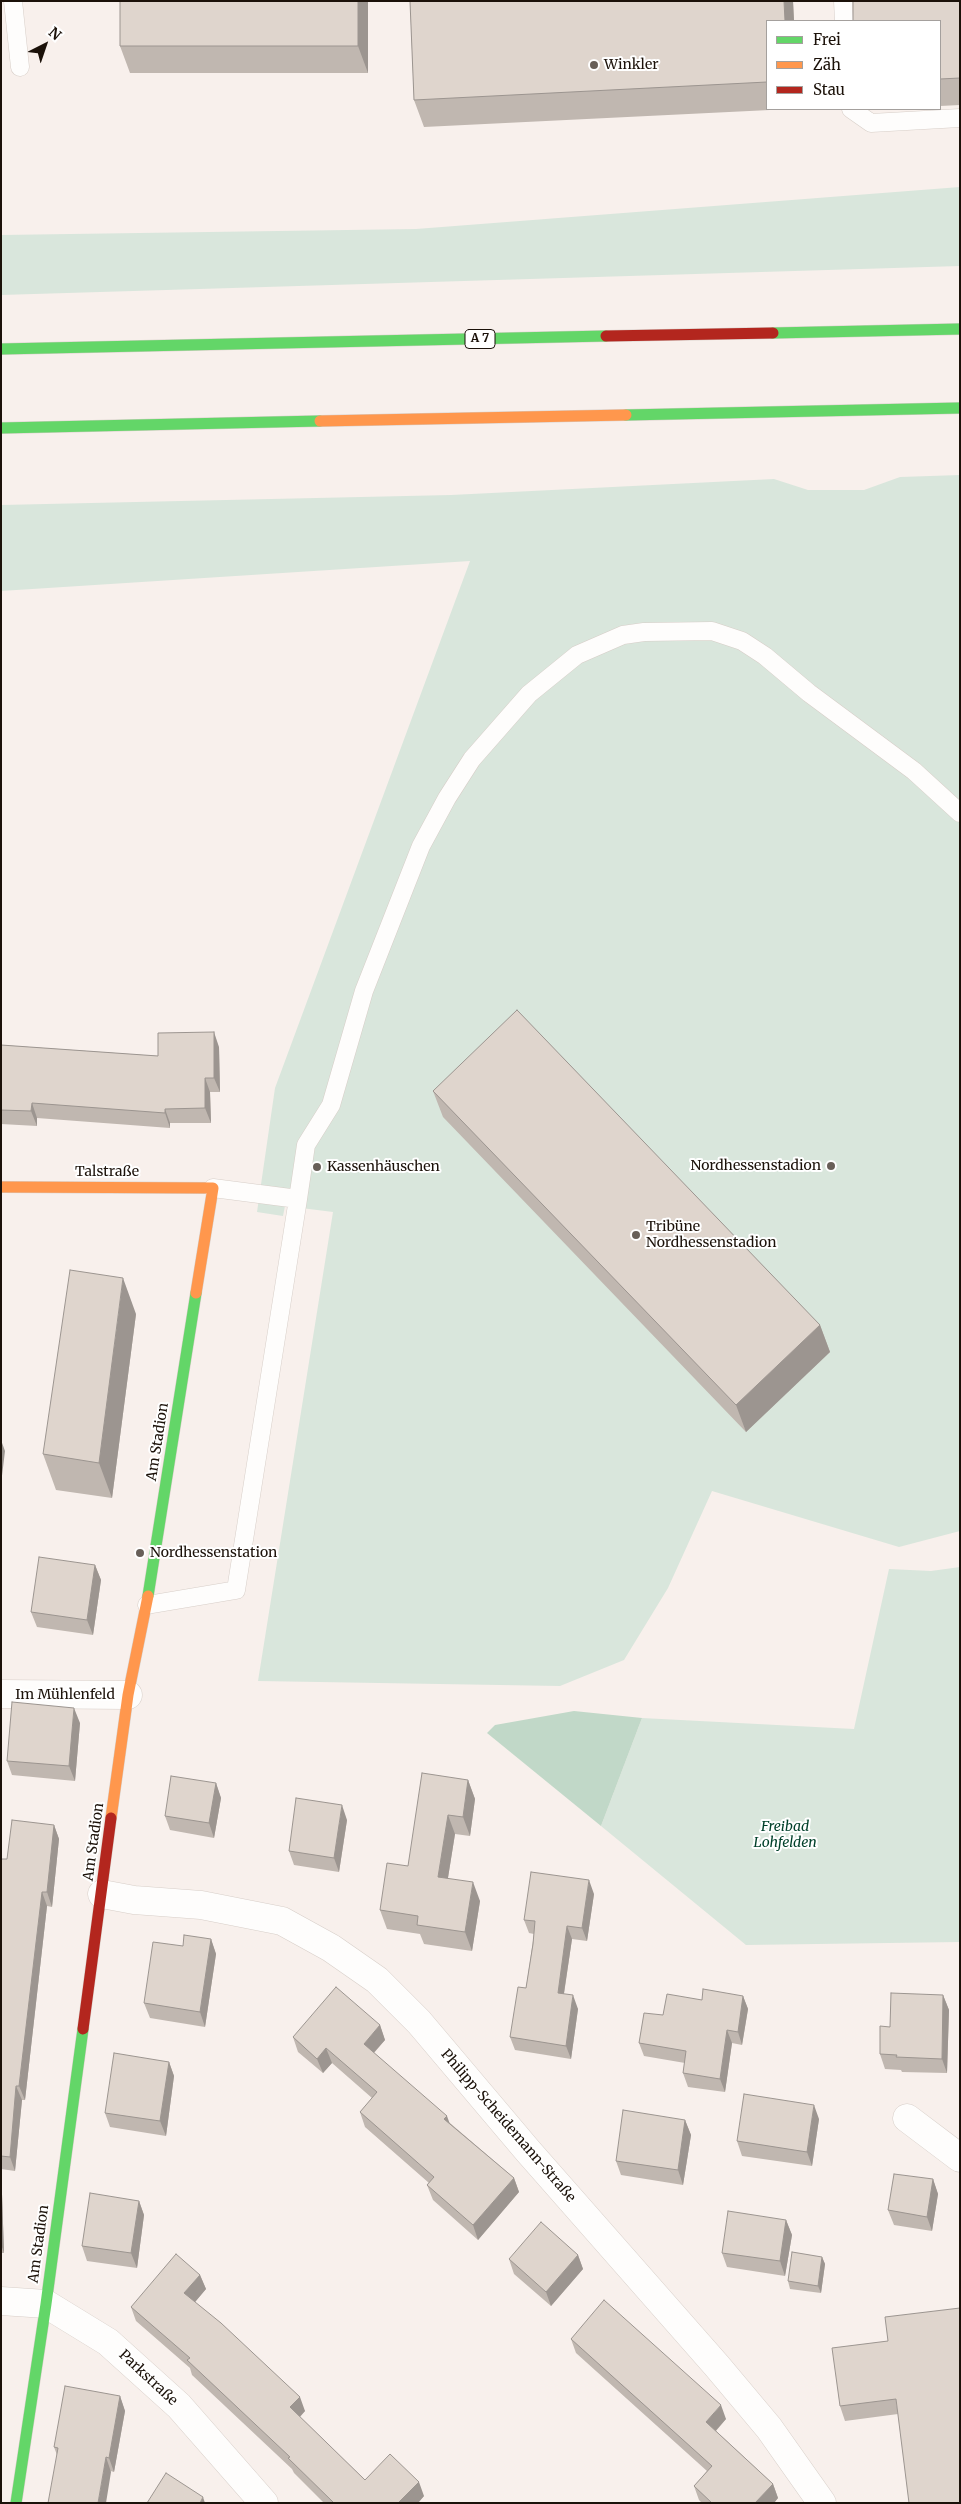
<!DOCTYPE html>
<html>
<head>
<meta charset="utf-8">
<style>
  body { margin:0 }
  #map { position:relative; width:961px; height:2504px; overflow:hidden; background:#f8f0ec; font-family:Merriweather,serif }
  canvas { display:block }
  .frame { position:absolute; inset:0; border:2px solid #1b1109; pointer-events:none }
  .legend { position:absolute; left:766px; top:20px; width:175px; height:90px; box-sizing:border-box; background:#fff; border:1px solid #a4a09d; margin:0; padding:6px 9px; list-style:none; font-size:15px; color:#1b1109 }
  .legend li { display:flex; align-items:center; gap:10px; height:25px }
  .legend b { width:25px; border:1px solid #a4a09d }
  .north { position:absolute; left:20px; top:20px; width:50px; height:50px; -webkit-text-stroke:4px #fff; paint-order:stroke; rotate:41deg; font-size:14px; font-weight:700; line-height:20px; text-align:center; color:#1b1109 }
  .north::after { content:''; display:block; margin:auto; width:18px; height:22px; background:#1b1109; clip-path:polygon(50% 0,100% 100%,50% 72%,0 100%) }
</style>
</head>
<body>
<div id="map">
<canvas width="961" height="2504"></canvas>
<div class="frame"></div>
<ul class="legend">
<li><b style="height:6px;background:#63d668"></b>Frei</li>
<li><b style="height:6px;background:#ff974d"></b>Zäh</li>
<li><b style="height:6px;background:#b3261e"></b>Stau</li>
</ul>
<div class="north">N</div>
</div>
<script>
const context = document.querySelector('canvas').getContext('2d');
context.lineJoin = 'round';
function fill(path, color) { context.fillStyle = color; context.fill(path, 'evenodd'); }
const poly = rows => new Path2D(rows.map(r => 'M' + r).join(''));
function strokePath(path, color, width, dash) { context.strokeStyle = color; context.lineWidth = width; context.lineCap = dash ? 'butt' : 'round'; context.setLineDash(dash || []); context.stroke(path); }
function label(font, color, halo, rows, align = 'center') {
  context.font = font + ' Merriweather,serif'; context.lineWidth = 4; context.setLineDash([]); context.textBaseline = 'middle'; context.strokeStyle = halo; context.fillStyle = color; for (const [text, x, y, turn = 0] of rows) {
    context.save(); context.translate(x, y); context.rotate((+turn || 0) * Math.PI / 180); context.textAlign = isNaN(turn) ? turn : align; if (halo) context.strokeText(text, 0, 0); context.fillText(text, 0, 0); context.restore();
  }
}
const green = poly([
  [960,187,960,266,1,295,1,235,416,229],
  [960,475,960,1531,899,1547,712,1491,668,1588,624,1660,560,1686,258,1681,333,1212,285,1206,283,1216,257,1212,275,1088,470,561,1,591,1,505,451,495,774,479,808,490,864,490,900,477],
  [960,1567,960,1942,746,1945,601,1826,642,1718,854,1729,889,1569,931,1571]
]);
const forest = poly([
  [574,1711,642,1718,601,1826,487,1733,495,1725]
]);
const lane = poly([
  [13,1,20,67],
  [843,1,844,21],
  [851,109,871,123,960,118],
  [298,1199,306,1145,331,1105,364,991,421,846,447,798,472,759,529,694,577,655,623,635,644,632,712,631,742,641,765,656,809,693,914,771,960,813],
  [147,1605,236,1590,298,1199,213,1188]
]);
const street = poly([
  [1,1694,128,1695],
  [102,1894,134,1900,201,1905,282,1921,331,1948,377,1980,419,2022,528,2151,717,2366,769,2428,822,2503],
  [907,2118,960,2158],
  [1,2301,46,2304,108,2342,179,2406,264,2503]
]);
const fast = poly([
  [773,333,960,329],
  [1,349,606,336],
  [626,415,960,408],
  [1,428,320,421],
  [148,1596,196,1293],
  [16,2503,46,2304,83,2029]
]);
const slow = poly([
  [320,421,626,415],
  [1,1187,213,1188,196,1293],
  [111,1818,128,1695,148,1596]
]);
const jam = poly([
  [606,336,773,333],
  [83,2029,111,1818]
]);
const wall = poly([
  [120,1,368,1,368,73,130,73,120,46],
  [410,1,793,1,794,21,767,21,767,109,790,109,424,127,414,100],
  [960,1,960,105,940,106,940,21],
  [1,1045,158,1056,219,1047,220,1092,210,1092,211,1123,170,1123,170,1128,37,1118,37,1126,1,1124],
  [433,1091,820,1325,830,1352,746,1432,443,1117],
  [136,1314,112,1498,56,1490,43,1454],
  [95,1565,101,1580,93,1635,37,1627,31,1612],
  [80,1723,75,1781,12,1775,7,1761],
  [468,1780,475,1799,470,1836,455,1834,448,1878,480,1901,472,1951,424,1944,420,1934,387,1929,380,1910],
  [216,1783,221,1798,214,1838,170,1830,165,1816],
  [347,1820,339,1872,294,1865,289,1851],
  [54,1825,59,1839,52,1907,47,1906,25,2100,22,2100,15,2171,1,2169,1,1859,7,1859],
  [594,1894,587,1941,572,1939,564,1994,578,2009,571,2059,515,2050,510,2037,526,1988,534,1934,529,1933,524,1920],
  [211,1939,216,1954,205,2027,150,2018,144,2003,183,1946],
  [943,1995,949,2010,947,2073,902,2072,901,2070,885,2069,880,2054,890,2027],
  [743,1996,748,2009,742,2045,732,2043,725,2092,688,2087,683,2073,685,2063,644,2056,639,2043,702,2000],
  [380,2025,385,2040,374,2053,450,2123,514,2178,519,2192,478,2240,433,2200,427,2185,429,2183,365,2127,360,2112,372,2098,332,2063,323,2073,298,2052,293,2037],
  [169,2062,174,2076,166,2136,110,2127,105,2113],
  [819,2119,812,2166,742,2156,737,2141],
  [685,2120,691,2135,683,2185,621,2175,616,2161],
  [933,2179,938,2194,932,2231,894,2225,888,2210],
  [1,2191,2,2194,4,2253,1,2253],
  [139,2201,144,2215,137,2268,87,2261,82,2246],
  [786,2220,792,2235,785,2276,727,2267,722,2253],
  [578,2255,583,2269,551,2306,514,2274,509,2259],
  [822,2257,825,2264,821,2293,790,2289,788,2281],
  [200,2275,206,2289,195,2302,305,2411,300,2417,365,2480,424,2496,418,2503,324,2503,294,2473,292,2469,192,2375,190,2368,136,2321,131,2307],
  [571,2339,726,2419,716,2431,773,2484,778,2498,774,2503,702,2503,699,2500,694,2486,707,2471,576,2353],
  [888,2341,898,2414,845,2421,840,2406],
  [120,2396,125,2411,114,2472,57,2455,54,2447]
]);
const shadedWall = poly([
  [358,1,368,1,368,73,358,46],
  [784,1,793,1,794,21,785,21],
  [214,1032,219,1047,220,1092,214,1078],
  [205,1078,210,1092,211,1123,205,1108],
  [32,1103,37,1118,37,1126,31,1111],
  [165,1109,170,1123,170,1128,165,1113],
  [123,1278,136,1314,112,1498,99,1463],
  [820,1325,830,1352,746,1432,736,1405],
  [1,1440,5,1451,1,1484],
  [95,1565,101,1580,93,1635,87,1620],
  [74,1708,80,1723,75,1781,69,1766],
  [468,1780,475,1799,470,1836,463,1817],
  [216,1783,221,1798,214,1838,209,1823],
  [342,1805,347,1820,339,1872,334,1858],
  [448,1815,455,1834,445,1896,438,1877],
  [54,1825,59,1839,52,1907,47,1892],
  [589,1880,594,1894,587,1941,582,1928],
  [473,1882,480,1901,472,1951,465,1932],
  [42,1892,47,1906,25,2100,19,2086],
  [567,1926,572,1939,562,2006,558,1993],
  [211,1939,216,1954,205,2027,200,2012],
  [573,1995,578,2009,571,2059,566,2046],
  [943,1995,949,2010,947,2073,942,2059],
  [743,1996,748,2009,742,2045,738,2032],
  [380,2025,385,2040,369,2058,364,2044],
  [727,2030,732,2043,725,2092,720,2079],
  [326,2048,332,2063,323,2073,317,2059],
  [169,2062,174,2076,166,2136,160,2121],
  [16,2086,22,2100,15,2171,10,2157],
  [814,2105,819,2119,812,2166,807,2152],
  [447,2116,452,2130,444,2119],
  [685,2120,691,2135,683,2185,678,2170],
  [514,2178,519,2192,478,2240,473,2225],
  [933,2179,938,2194,932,2231,927,2217],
  [1,2191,2,2194,4,2253,1,2244],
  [139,2201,144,2215,137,2268,131,2253],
  [786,2220,792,2235,785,2276,780,2261],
  [578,2255,583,2269,551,2306,546,2292],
  [822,2257,825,2264,821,2293,818,2286],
  [200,2275,206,2289,190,2308,184,2293],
  [120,2396,125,2411,114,2472,109,2458],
  [300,2397,305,2411,295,2422,290,2407],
  [721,2405,726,2419,711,2436,706,2422],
  [106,2457,111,2472,106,2503,98,2503],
  [419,2482,424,2496,418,2503,398,2503],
  [773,2484,778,2498,774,2503,755,2503],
  [203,2497,205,2503,200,2503]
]);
const building = poly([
  [120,1,358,1,358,46,120,46,120,1],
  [410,1,784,1,785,21,767,21,767,82,414,100,410,1],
  [853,1,960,1,960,78,940,79,940,21,853,21,853,1],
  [517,1010,820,1325,736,1405,433,1091,517,1010],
  [214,1032,214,1078,205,1078,205,1108,165,1109,165,1113,32,1103,31,1111,1,1110,1,1045,158,1056,158,1033,214,1032],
  [70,1270,123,1278,99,1463,43,1454,70,1270],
  [39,1557,95,1565,87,1620,31,1612,39,1557],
  [12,1702,74,1708,69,1766,7,1761,12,1702],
  [422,1773,468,1780,463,1817,448,1815,438,1877,473,1882,465,1932,417,1925,418,1916,380,1910,387,1863,408,1866,422,1773],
  [171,1776,216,1783,209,1823,165,1816,171,1776],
  [296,1798,342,1805,334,1858,289,1851,296,1798],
  [12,1820,54,1825,47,1892,42,1892,19,2086,16,2086,10,2157,1,2156,1,1859,7,1859,12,1820],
  [531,1872,589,1880,582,1928,567,1926,558,1993,573,1995,566,2046,510,2037,518,1987,526,1988,533,1944,535,1921,524,1920,531,1872],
  [184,1935,211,1939,200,2012,144,2003,153,1942,183,1946,184,1935],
  [336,1987,380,2025,364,2044,447,2116,444,2119,514,2178,473,2225,427,2185,434,2177,360,2112,377,2092,326,2048,317,2059,293,2037,336,1987],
  [703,1989,743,1996,738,2032,727,2030,720,2079,683,2073,686,2051,639,2043,644,2013,663,2015,667,1994,702,2000,703,1989],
  [891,1993,943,1995,942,2059,896,2057,897,2055,880,2054,880,2026,890,2027,891,1993],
  [114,2053,169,2062,160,2121,105,2113,114,2053],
  [744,2094,814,2105,807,2152,737,2141,744,2094],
  [623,2110,685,2120,678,2170,616,2161,623,2110],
  [894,2174,933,2179,927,2217,888,2210,894,2174],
  [90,2193,139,2201,131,2253,82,2246,90,2193],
  [728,2211,786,2220,780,2261,722,2253,728,2211],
  [541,2222,578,2255,546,2292,509,2259,541,2222],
  [792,2252,822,2257,818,2286,788,2281,792,2252],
  [176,2254,200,2275,184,2293,221,2323,300,2397,290,2407,365,2480,390,2454,419,2482,398,2503,334,2503,288,2458,290,2457,187,2360,190,2358,131,2307,176,2254],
  [604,2300,721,2405,706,2422,773,2484,755,2503,712,2503,694,2486,712,2466,571,2339,604,2300],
  [960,2308,960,2503,909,2503,896,2399,840,2406,832,2348,888,2341,885,2317,960,2308],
  [65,2386,120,2396,109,2458,106,2457,98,2503,48,2503,58,2448,54,2447,65,2386],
  [166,2473,203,2497,200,2503,147,2503,166,2473]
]);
const markers = [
  [594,65,5,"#685f58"],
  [831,1166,5,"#685f58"],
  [317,1167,5,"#685f58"],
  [636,1235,5,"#685f58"],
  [140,1553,5,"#685f58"]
];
const shields = [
  [480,339,30]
];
const shieldNames = [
  ["A 7",480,339]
];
const poiNames = [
  ["Winkler",604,65],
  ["Nordhessenstadion",821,1166,"right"],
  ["Kassenhäuschen",327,1167],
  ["Tribüne",646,1227],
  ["Nordhessenstadion",646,1243],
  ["Nordhessenstation",150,1553]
];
const streetNames = [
  ["Talstraße",107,1172],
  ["Am Stadion",158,1442,-81],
  ["Im Mühlenfeld",65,1695],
  ["Am Stadion",94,1842,-82],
  ["Philipp-Scheidemann-Straße",508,2126,49],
  ["Am Stadion",39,2244,-82],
  ["Parkstraße",148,2378,43]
];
const parkNames = [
  ["Freibad",785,1827],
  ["Lohfelden",785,1843]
];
fill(green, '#d9e6dc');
fill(forest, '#c1d8c8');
strokePath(lane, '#d7cec8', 19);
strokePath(street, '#d7cec8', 29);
strokePath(fast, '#d7cec8', 12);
strokePath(slow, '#d7cec8', 12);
strokePath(jam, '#d7cec8', 12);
strokePath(lane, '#fefdfc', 18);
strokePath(street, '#fefdfc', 28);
strokePath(fast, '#63d668', 11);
strokePath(slow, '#ff974d', 11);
strokePath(jam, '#b3261e', 11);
fill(wall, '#c0b7b0');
fill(shadedWall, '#9c9590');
fill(building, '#dfd5cd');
strokePath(building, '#9c9590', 1);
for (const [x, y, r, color] of markers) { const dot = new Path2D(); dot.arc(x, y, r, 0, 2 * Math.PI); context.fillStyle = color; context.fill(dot); strokePath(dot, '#fff', 2); }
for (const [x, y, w] of shields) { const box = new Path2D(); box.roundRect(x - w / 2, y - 9.5, w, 19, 4); context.fillStyle = '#fff'; context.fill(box); strokePath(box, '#1b1109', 1); }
label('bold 12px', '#1b1109', null, shieldNames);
label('14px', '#1b1109', '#fff', poiNames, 'left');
label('14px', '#1b1109', '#fff', streetNames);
label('italic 14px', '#00402a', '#fff', parkNames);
</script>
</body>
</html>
